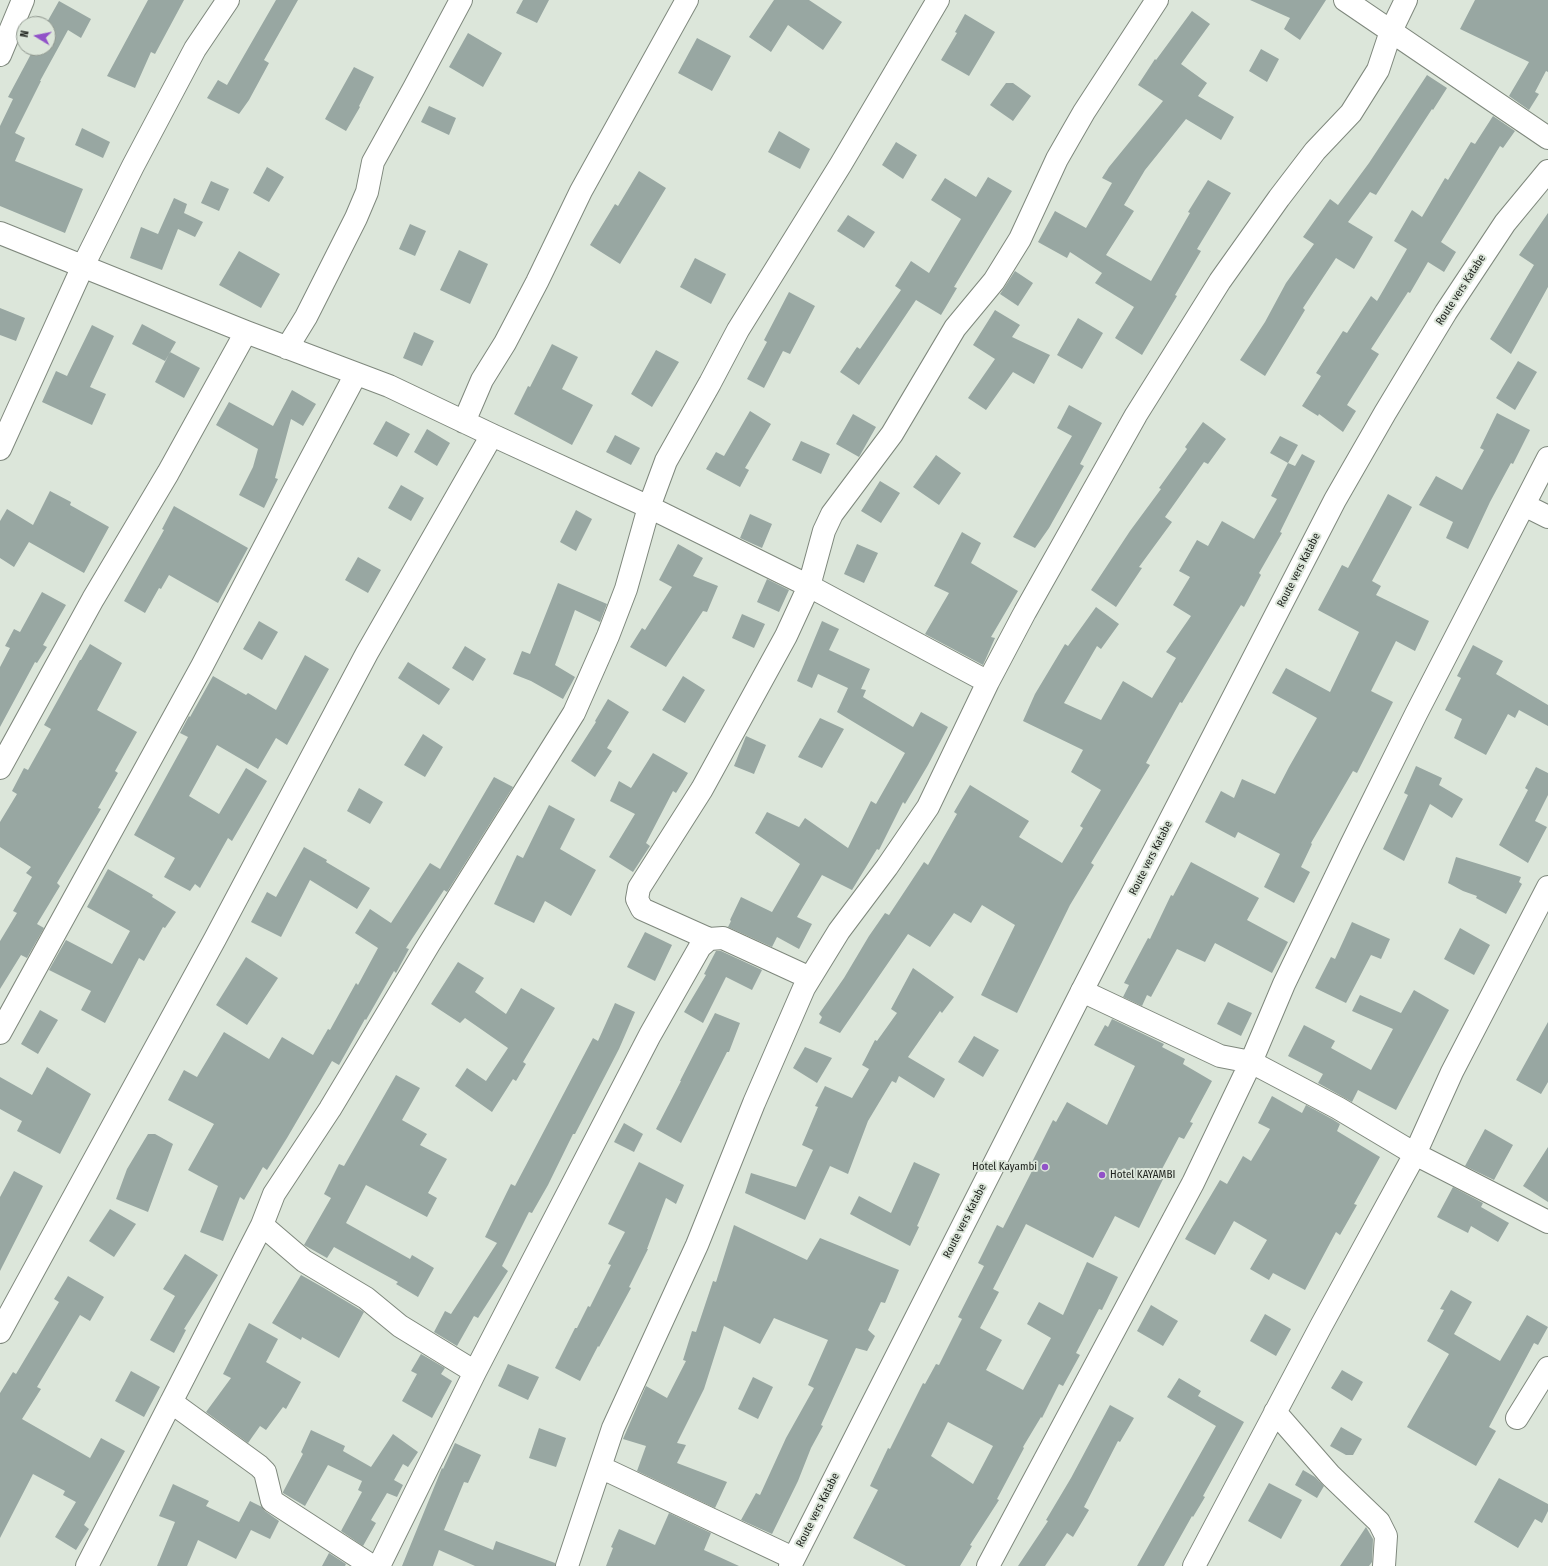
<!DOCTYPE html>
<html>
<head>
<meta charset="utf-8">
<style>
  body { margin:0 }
  #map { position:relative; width:1548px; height:1566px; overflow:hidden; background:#dce6da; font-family:"Fira Sans Condensed",sans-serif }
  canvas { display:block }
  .north { position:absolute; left:16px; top:16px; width:40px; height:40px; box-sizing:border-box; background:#dce6da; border:1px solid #919990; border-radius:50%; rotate:280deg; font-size:11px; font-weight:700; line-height:16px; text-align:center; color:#212520 }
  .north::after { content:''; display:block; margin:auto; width:14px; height:18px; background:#9152c8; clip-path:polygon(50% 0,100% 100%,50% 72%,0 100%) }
</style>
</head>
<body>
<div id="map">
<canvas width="1548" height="1566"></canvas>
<div class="north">N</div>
</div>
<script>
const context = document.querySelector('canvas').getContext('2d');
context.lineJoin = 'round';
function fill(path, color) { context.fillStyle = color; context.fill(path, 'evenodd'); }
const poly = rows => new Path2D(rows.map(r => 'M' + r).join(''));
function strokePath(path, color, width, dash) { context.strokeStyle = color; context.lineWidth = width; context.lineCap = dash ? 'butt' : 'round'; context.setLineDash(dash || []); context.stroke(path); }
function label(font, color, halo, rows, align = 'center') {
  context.font = font + ' "Fira Sans Condensed",sans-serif'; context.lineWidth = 4; context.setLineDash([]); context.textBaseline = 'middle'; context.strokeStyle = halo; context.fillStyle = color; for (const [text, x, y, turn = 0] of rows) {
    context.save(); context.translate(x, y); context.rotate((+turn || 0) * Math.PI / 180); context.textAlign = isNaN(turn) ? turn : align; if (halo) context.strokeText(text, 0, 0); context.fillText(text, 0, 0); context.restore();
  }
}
const building = poly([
  [148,0,184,0,155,54,151,52,135,88,107,76],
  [276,0,298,0,264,60,269,63,249,100,239,114,207,98,218,80,227,85],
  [523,0,549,0,537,23,516,13],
  [774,0,809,0,842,22,823,50,788,25,771,52,749,37],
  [1250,0,1326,0,1300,40,1284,29,1290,18],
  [1475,0,1548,0,1548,72,1546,71,1535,92,1539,94,1529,110,1509,96,1529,62,1460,29],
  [59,1,91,19,81,38,68,30,40,81,41,81,15,133,25,138,15,161,83,189,65,233,0,206,0,126,13,99,8,97,31,54,29,53,32,48,48,48,48,24,46,24],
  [1192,11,1210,24,1181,64,1207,83,1198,96,1234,117,1221,140,1186,119,1145,170,1124,205,1134,211,1106,255,1151,281,1190,213,1188,212,1208,180,1231,193,1197,249,1201,251,1175,295,1177,296,1142,355,1115,338,1134,307,1095,283,1102,273,1070,252,1067,258,1038,242,1055,211,1086,228,1112,183,1102,178,1109,167,1163,101,1138,85,1155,59,1156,60],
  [965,14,995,32,969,76,941,60,957,33,955,32],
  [468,33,502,53,483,87,449,67],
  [697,38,731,56,712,91,678,73],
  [1261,49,1279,59,1267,82,1249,71],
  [354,67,374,77,359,106,360,107,346,131,325,119],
  [1427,75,1447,88,1433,110,1432,109,1376,195,1370,192,1348,222,1373,237,1354,269,1336,258,1303,308,1305,310,1265,376,1240,360,1265,322,1286,283,1314,244,1303,237,1330,199,1338,205,1369,163],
  [1006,83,1013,83,1031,96,1013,121,990,105],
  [429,106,456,118,449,135,421,122],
  [1493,116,1515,131,1503,148,1500,146,1441,242,1456,252,1444,272,1428,262,1410,293,1408,292,1371,349,1379,354,1347,405,1356,411,1343,432,1319,414,1318,416,1302,406,1321,376,1316,373,1343,331,1347,333,1371,296,1377,301,1407,249,1394,241,1412,210,1422,217,1445,178,1448,180,1471,142,1475,144],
  [82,128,110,142,103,158,75,145],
  [779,131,810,149,800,169,768,152],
  [896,142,917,155,903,179,882,165],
  [267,167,284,177,269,202,253,193],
  [639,171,666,188,620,264,590,245,615,204,618,206],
  [988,177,1012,191,954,287,957,288,941,315,916,300,859,385,840,372,857,347,860,349,901,290,895,286,911,261,929,273,961,219,931,200,945,178,976,197],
  [211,181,229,189,219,211,201,203],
  [174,198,187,204,184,213,203,222,195,237,178,229,162,270,130,258,141,227,158,234],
  [1548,213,1548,287,1511,354,1490,339,1534,265,1519,255],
  [848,215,875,232,864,248,837,231],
  [410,224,426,231,415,256,399,249],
  [459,250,488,264,470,304,440,290],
  [239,251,280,274,261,308,219,285],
  [695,258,726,274,711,304,680,287],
  [1015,271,1033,283,1018,306,1000,294],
  [789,292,815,306,790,354,783,351,764,388,747,379,767,342,764,340],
  [0,308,25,318,16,341,0,335],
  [995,310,1020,325,1012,337,1050,355,1034,384,1013,372,986,410,968,398,995,359,973,345],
  [1078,318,1103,333,1082,369,1057,355],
  [142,324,176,342,165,361,132,344],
  [92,325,114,336,90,387,106,394,92,425,42,402,56,371,67,376],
  [414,332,434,341,422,366,403,358],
  [552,344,578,357,562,389,593,405,572,445,514,414,528,386,530,387],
  [656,350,679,362,652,407,631,394],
  [170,352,200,368,184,398,155,382],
  [1518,361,1537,372,1515,410,1496,398],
  [292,390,316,404,303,426,291,419,275,478,278,479,264,508,239,495,253,467,258,449,216,425,229,402,273,426],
  [1069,405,1102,423,1080,464,1084,466,1049,528,1035,548,1013,537,1072,436,1057,428],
  [750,411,771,424,745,468,749,470,740,487,706,469,716,452,724,456],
  [1497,413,1530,430,1513,464,1511,463,1490,502,1468,549,1446,538,1453,522,1419,505,1436,476,1462,490,1484,450,1480,448],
  [853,414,876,427,859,457,836,444],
  [386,421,410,434,397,457,373,444],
  [1203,422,1226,439,1208,464,1204,462,1165,517,1172,522,1139,567,1142,568,1116,607,1091,590,1130,531,1161,489,1159,488,1187,449,1185,447],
  [427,429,450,443,437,466,414,452],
  [615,435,640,448,631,465,606,452],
  [1280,436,1298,445,1288,463,1270,453],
  [801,441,830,454,821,474,792,460],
  [1302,454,1315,461,1280,532,1282,533,1259,573,1261,575,1244,607,1241,605,1182,703,1180,702,1146,763,1150,765,1091,863,1094,865,1070,905,1017,1013,981,995,1015,925,982,905,971,923,954,913,930,947,908,934,840,1033,819,1023,822,1017,819,1014,844,978,869,936,885,913,889,915,924,862,928,865,957,814,954,812,970,785,1029,821,1019,837,1062,863,1083,828,1080,826,1101,790,1071,772,1083,750,1023,721,1035,694,1065,644,1068,646,1096,607,1119,624,1101,649,1097,646,1064,703,1101,720,1123,681,1152,698,1176,658,1166,652,1191,616,1173,605,1190,577,1179,571,1197,540,1208,546,1222,521,1254,539,1277,499,1271,496,1288,463,1295,466],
  [936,455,961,473,939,505,913,487],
  [880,481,900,493,881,523,861,511],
  [401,485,424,498,411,521,388,508],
  [50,491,71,502,70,505,109,527,84,573,29,542,14,567,0,558,0,521,7,509,33,525],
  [1388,494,1412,507,1372,581,1381,586,1376,595,1429,621,1415,651,1396,641,1371,691,1393,702,1357,773,1353,771,1311,843,1312,844,1301,867,1310,872,1294,903,1264,887,1280,854,1238,832,1235,838,1205,822,1221,791,1234,798,1242,779,1275,794,1289,767,1317,718,1272,693,1286,668,1330,692,1359,632,1318,610,1342,565,1348,568],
  [174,506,248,548,218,603,169,575,161,589,159,588,145,613,124,601,164,530,162,529],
  [576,510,592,519,576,551,560,542],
  [750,514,772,524,762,548,740,538],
  [962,532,981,543,971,563,1018,591,991,637,995,638,983,665,925,634,949,593,934,586],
  [678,544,703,558,693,576,718,586,707,612,703,611,666,667,630,647,642,628,645,630,672,587,659,580],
  [857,544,878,553,864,583,844,574],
  [358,557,381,570,368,593,345,580],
  [767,579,789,590,779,612,757,602],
  [558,583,607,604,600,622,575,610,555,665,575,677,563,699,531,681,513,674,522,651,530,654],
  [42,592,66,605,43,645,47,647,37,663,35,662,0,727,0,667,10,648,5,646,14,629,20,632],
  [742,614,765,624,754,648,732,638],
  [259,621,278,632,262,660,243,649],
  [822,621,839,629,829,650,870,669,861,689,866,690,863,697,913,727,921,712,948,727,928,765,905,804,903,802,879,850,877,849,852,890,822,875,797,917,812,924,799,949,777,937,772,947,728,927,731,921,730,920,741,897,772,912,800,864,755,833,767,812,799,827,805,818,848,848,871,801,876,804,905,753,837,712,848,688,818,674,812,688,797,681],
  [90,644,122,663,97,710,137,732,115,771,118,773,98,808,101,809,57,883,60,886,37,924,44,928,27,958,21,955,0,989,0,941,17,913,13,911,32,877,26,873,31,867,0,847,0,822,17,794,12,791,24,768,28,770,51,729,44,725,80,660,81,660],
  [1473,645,1503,661,1496,674,1548,705,1548,726,1519,710,1515,718,1508,714,1486,755,1454,738,1462,719,1445,710,1461,678,1457,676],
  [465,646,486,659,473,681,452,668],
  [305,655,329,669,287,745,276,738,258,769,217,745,189,796,219,814,246,768,267,781,232,841,228,838,200,888,195,884,190,891,164,877,175,858,134,835,188,737,180,733,189,716,190,717,213,676,246,695,248,693,276,710],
  [408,662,450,689,439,705,398,678],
  [683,676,705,690,685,723,662,710],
  [608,699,629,712,607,748,612,751,595,777,571,761,596,722,595,721],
  [820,718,844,729,822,768,798,757],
  [423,734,443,747,425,777,404,765],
  [746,736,766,745,754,774,734,766],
  [653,753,688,773,676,793,673,791,646,843,650,846,633,872,609,857,635,814,610,801,619,781,631,788],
  [1416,766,1442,778,1439,785,1463,799,1452,818,1430,804,1404,861,1383,849,1408,795,1404,793],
  [1536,767,1548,773,1548,795,1535,821,1547,827,1528,863,1499,845,1528,790,1525,788],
  [494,777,513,787,447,892,444,890,406,948,409,949,396,973,394,971,366,1020,365,1019,339,1065,332,1061,287,1138,267,1170,263,1167,244,1200,240,1197,223,1241,200,1232,218,1186,188,1170,214,1124,168,1100,184,1070,197,1077,224,1032,269,1059,282,1037,313,1055,328,1029,330,1030,356,983,358,985,378,948,355,933,370,909,391,923,430,863,440,869],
  [359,788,383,802,370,824,347,811],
  [549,805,575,819,560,849,596,870,571,916,545,901,534,923,494,904,517,855,523,858],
  [304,847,327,860,326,862,370,888,357,909,310,880,281,937,251,922,267,892,276,897],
  [1456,857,1521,877,1519,882,1522,884,1506,914,1476,898,1477,896,1463,891,1448,883],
  [1191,862,1259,898,1247,920,1288,942,1272,973,1215,943,1205,962,1177,949,1151,997,1147,995,1142,1006,1123,997,1129,985,1124,983,1148,938,1150,939,1171,895,1173,896],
  [108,869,153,895,152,897,176,912,165,928,163,927,144,961,139,958,105,1023,81,1010,91,991,49,970,66,940,112,964,130,931,87,907],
  [1352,922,1390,939,1381,959,1371,955,1346,1003,1315,988,1331,957,1335,959],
  [1460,928,1490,945,1474,975,1444,959],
  [645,932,672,945,655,981,627,967],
  [716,951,721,951,762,970,752,990,726,977,703,1023,684,1012,706,975,704,974],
  [246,957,278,978,247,1025,216,1005],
  [458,962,484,978,475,992,506,1014,521,988,555,1008,523,1062,526,1064,516,1081,513,1079,492,1112,455,1086,467,1068,486,1081,508,1048,465,1018,460,1023,431,1004],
  [913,968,954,997,942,1013,940,1011,908,1057,945,1079,934,1098,899,1076,896,1083,892,1081,868,1121,848,1174,830,1166,805,1220,745,1193,751,1173,796,1187,813,1150,802,1145,818,1107,815,1106,825,1086,852,1098,869,1069,862,1065,875,1040,877,1041,897,1013,891,1009],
  [1414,990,1449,1010,1396,1110,1358,1090,1352,1102,1318,1083,1323,1074,1288,1056,1304,1025,1335,1041,1331,1048,1371,1070,1393,1029,1352,1011,1360,995,1401,1013],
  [1228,1002,1252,1013,1241,1036,1217,1024],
  [615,1003,635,1012,619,1049,575,1134,573,1134,548,1185,532,1213,529,1212,502,1266,508,1271,478,1318,474,1316,457,1346,434,1332,445,1311,451,1314,497,1243,485,1237,511,1184,515,1186,593,1038,598,1041],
  [40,1010,58,1020,38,1054,21,1044],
  [715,1013,740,1023,729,1052,727,1052,681,1143,656,1129,681,1081,680,1081],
  [1112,1019,1164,1044,1162,1047,1185,1059,1183,1064,1212,1081,1190,1122,1193,1123,1184,1139,1179,1137,1162,1169,1167,1171,1139,1228,1115,1216,1093,1258,1026,1224,993,1289,999,1292,980,1328,1002,1340,986,1370,1023,1390,1051,1338,1027,1324,1039,1302,1063,1315,1087,1262,1118,1277,1102,1310,1099,1309,1076,1353,1080,1355,1063,1386,1059,1384,1042,1418,1041,1417,1023,1447,1024,1448,997,1499,999,1500,970,1545,972,1546,960,1566,906,1566,853,1538,878,1490,870,1486,888,1448,890,1449,923,1383,925,1384,936,1364,939,1365,962,1319,958,1317,984,1266,978,1263,997,1225,1003,1228,1032,1171,1028,1170,1053,1120,1056,1122,1067,1102,1107,1125,1135,1066,1094,1045,1105,1025,1108,1027],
  [948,1422,993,1446,973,1484,931,1456],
  [1548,1022,1548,1082,1541,1094,1516,1080],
  [974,1036,999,1050,983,1077,958,1062],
  [805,1047,832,1058,817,1083,793,1068],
  [47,1067,91,1094,60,1154,17,1131,22,1121,0,1109,0,1077,32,1095],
  [396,1075,420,1088,402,1120,427,1134,420,1145,447,1159,428,1193,437,1198,427,1217,366,1185,346,1223,410,1259,412,1255,434,1268,418,1297,396,1284,398,1282,334,1247,327,1258,304,1245,331,1198,324,1194,339,1164,344,1166],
  [1272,1096,1302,1113,1306,1105,1332,1119,1340,1124,1337,1131,1380,1157,1354,1204,1357,1205,1340,1235,1336,1232,1305,1290,1273,1273,1269,1280,1250,1269,1267,1240,1234,1221,1215,1255,1185,1239,1220,1180,1227,1184,1243,1156,1251,1161,1270,1129,1258,1123],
  [624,1123,643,1134,634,1152,614,1142],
  [1485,1129,1513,1145,1494,1180,1465,1166],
  [148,1134,155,1134,173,1144,148,1212,116,1199,127,1169],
  [1548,1147,1548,1202,1523,1186],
  [639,1162,684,1185,676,1204,666,1198,647,1249,648,1249,629,1287,631,1288,599,1347,598,1346,580,1381,555,1368,575,1328,577,1328,588,1306,590,1307,611,1265,608,1264,625,1232,608,1224],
  [914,1162,940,1174,917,1226,919,1227,910,1246,850,1214,859,1196,891,1213],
  [14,1171,43,1186,0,1271,0,1197],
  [1453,1187,1483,1203,1481,1207,1509,1223,1498,1242,1471,1226,1468,1233,1437,1217],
  [110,1209,136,1224,114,1257,89,1241],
  [734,1225,807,1260,820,1238,899,1270,885,1303,881,1302,868,1330,875,1336,867,1351,856,1348,821,1425,823,1426,811,1448,798,1481,772,1534,741,1520,756,1493,760,1495,786,1438,814,1388,808,1385,828,1340,774,1318,760,1344,724,1326,704,1389,677,1443,686,1445,677,1463,727,1482,715,1508,637,1471,646,1446,623,1439,646,1386,667,1398,686,1361,683,1360,692,1331,696,1332,713,1281,716,1282],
  [185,1254,218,1275,184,1329,186,1330,174,1353,150,1340,175,1296,163,1289],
  [301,1275,324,1288,364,1312,339,1358,302,1337,301,1340,272,1323],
  [68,1276,104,1297,90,1321,80,1315,37,1387,41,1389,22,1419,90,1458,101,1438,125,1451,84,1525,89,1529,76,1550,55,1537,76,1502,63,1495,65,1491,33,1474,0,1538,0,1393,13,1372,16,1374,59,1302,54,1299],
  [1451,1290,1472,1302,1454,1334,1500,1361,1527,1315,1548,1327,1538,1345,1534,1343,1489,1427,1496,1431,1476,1466,1407,1427,1449,1354,1427,1341,1444,1310,1440,1309],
  [1151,1305,1178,1321,1163,1346,1137,1331],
  [1265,1314,1291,1329,1276,1356,1250,1341],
  [249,1323,278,1339,266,1362,301,1382,286,1409,283,1407,266,1430,260,1426,248,1443,206,1412,231,1378,223,1374],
  [421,1354,445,1368,441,1374,452,1381,432,1418,402,1401,417,1374,411,1371],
  [508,1364,539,1377,528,1400,498,1386],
  [1342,1370,1363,1382,1352,1401,1331,1388],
  [131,1371,160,1387,144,1417,115,1401],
  [753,1377,773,1387,758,1419,738,1409],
  [1179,1378,1201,1391,1198,1396,1244,1422,1203,1496,1205,1497,1193,1517,1192,1516,1164,1566,1137,1566,1216,1426,1167,1397],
  [1110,1405,1134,1418,1120,1442,1118,1441,1084,1507,1089,1510,1073,1537,1067,1533,1045,1566,1018,1566,1048,1521,1046,1520,1071,1478],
  [1341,1427,1362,1439,1353,1455,1346,1455,1330,1446],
  [539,1428,566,1438,556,1467,529,1458],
  [311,1430,345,1446,343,1451,371,1467,393,1434,418,1452,408,1467,403,1464,394,1480,403,1485,397,1497,387,1493,371,1520,376,1523,363,1546,341,1531,362,1492,358,1490,362,1481,328,1465,305,1506,283,1493,283,1492,303,1454,301,1452],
  [455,1443,481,1455,468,1483,464,1482,444,1530,493,1550,496,1541,555,1563,555,1566,475,1566,439,1550,433,1566,402,1566,442,1468,443,1469],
  [1303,1470,1315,1477,1324,1486,1317,1498,1295,1485],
  [1499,1478,1548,1504,1548,1511,1542,1523,1535,1519,1518,1548,1474,1522],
  [1269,1483,1302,1500,1281,1539,1248,1521],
  [173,1484,209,1501,206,1506,239,1522,250,1501,262,1507,265,1511,279,1521,270,1539,251,1530,236,1559,198,1540,187,1566,157,1566,175,1522,159,1516],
  [669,1513,711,1533,704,1550,739,1566,606,1566,613,1548,611,1547,619,1529,655,1545],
  [1366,1527,1373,1539,1372,1562,1369,1566,1340,1566],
  [329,1553,346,1564,345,1566,322,1566]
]);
const street = poly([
  [1345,0,1548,138],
  [0,55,23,0],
  [0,233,246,332,389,386,492,435,649,507,809,586,988,682],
  [287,348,306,317,356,218,367,192,373,162,414,88,461,0],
  [464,422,482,380,505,343,537,282,581,191,687,0],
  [0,449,83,266,133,166,195,49,228,0],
  [1524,505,1548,517],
  [0,768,93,599,168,473,246,332],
  [709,939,642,909,637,899,639,888,702,789,786,636,809,586,824,531,832,514,892,434,955,328,994,281,1020,239,1057,159,1084,112,1157,0],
  [1082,991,1220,1056,1251,1062,1338,1108,1415,1154,1548,1222],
  [0,1033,202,666,292,494,356,374],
  [262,1225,304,1261,366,1298,400,1326,475,1372],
  [0,1332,215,939,367,653,492,435],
  [171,1402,259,1466,265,1472,272,1501,372,1566],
  [1275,1412,1330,1475,1379,1522,1386,1536,1384,1566],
  [1517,1418,1548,1368],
  [600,1467,793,1558],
  [87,1566,262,1225,274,1194,330,1109,429,944,574,713,608,636,626,589,649,507,666,461,710,383,738,330,841,164,938,0],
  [379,1566,475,1372,650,1035,700,947,709,939,723,938,810,978],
  [567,1566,613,1428,697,1245,754,1103,804,988,839,931,887,867,928,807,988,682,1025,612,1136,415,1220,281,1279,198,1315,151,1351,113,1378,70,1391,31,1406,0],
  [988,1566,1193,1183,1251,1062,1284,984,1351,845,1416,714,1548,458],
  [1194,1566,1321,1326,1415,1154,1452,1072,1548,887]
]);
const secondary = poly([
  [790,1566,1082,991,1335,500,1385,413,1446,312,1505,223,1548,171]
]);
const markers = [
  [1045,1167,4,"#9152c8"],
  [1102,1175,4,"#9152c8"]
];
const streetNames = [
  ["Route vers Katabe",1461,290,-57],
  ["Route vers Katabe",1299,570,-63],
  ["Route vers Katabe",1151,858,-63],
  ["Route vers Katabe",965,1221,-63],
  ["Route vers Katabe",818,1510,-63]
];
const poiNames = [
  ["Hotel Kayambi",1037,1167],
  ["Hotel KAYAMBI",1110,1175,"left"]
];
fill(building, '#98a7a2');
strokePath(street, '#7f887d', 24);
strokePath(secondary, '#7f887d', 24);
strokePath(street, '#fff', 22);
strokePath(secondary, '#fff', 22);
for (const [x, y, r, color] of markers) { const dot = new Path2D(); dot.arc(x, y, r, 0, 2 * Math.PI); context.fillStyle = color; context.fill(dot); strokePath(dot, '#dce6da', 1.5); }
label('11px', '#212520', '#dce6da', streetNames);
label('11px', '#212520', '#dce6da', poiNames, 'right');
</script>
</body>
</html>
